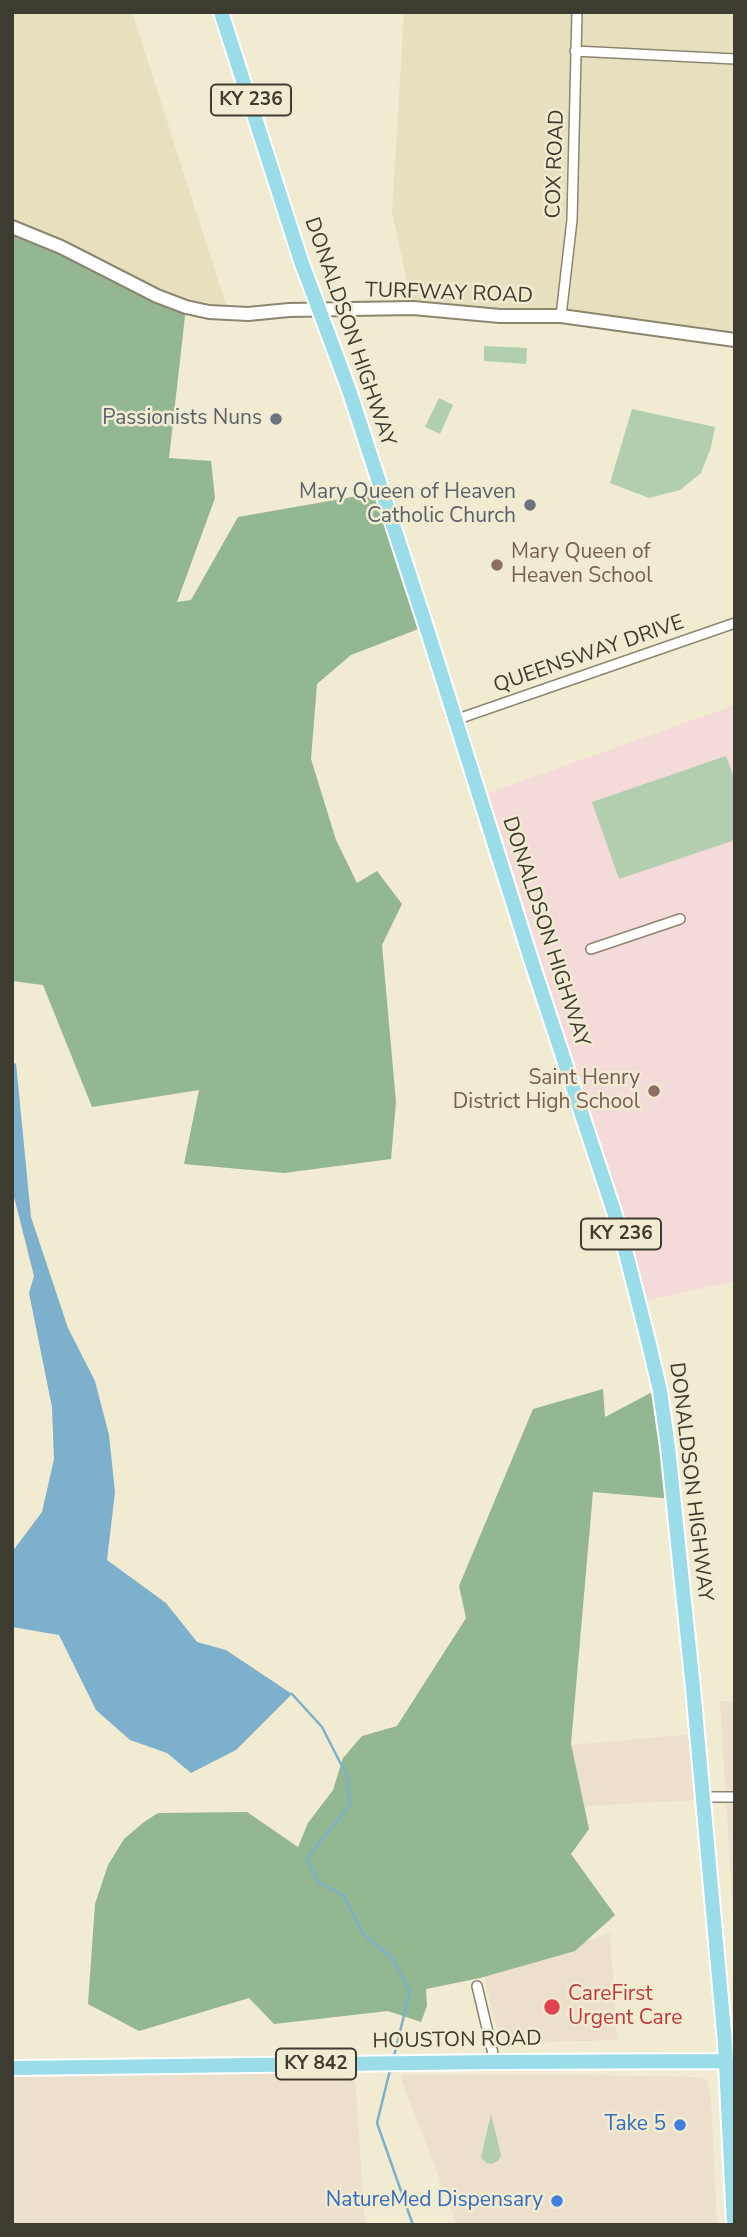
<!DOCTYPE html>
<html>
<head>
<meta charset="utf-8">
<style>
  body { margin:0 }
  #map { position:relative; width:747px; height:2237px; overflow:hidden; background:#f1ebd1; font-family:"Nunito Sans",sans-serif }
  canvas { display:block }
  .frame { position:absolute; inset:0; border:14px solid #3e3c31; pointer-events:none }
</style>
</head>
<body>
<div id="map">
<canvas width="747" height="2237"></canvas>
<div class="frame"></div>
</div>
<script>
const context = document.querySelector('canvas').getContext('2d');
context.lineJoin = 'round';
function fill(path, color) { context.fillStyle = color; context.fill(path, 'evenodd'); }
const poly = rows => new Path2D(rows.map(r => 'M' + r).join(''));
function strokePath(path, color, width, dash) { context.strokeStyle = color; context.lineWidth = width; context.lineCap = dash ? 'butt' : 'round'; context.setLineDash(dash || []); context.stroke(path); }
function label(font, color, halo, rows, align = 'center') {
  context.font = font + ' "Nunito Sans",sans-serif'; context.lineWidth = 5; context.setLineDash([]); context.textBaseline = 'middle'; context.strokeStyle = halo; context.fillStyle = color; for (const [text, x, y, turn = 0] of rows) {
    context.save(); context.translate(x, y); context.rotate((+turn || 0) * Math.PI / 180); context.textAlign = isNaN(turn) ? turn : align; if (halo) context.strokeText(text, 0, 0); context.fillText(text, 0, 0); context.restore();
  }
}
const commercial = poly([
  [720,1701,735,1701,735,1946],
  [695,1734,698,1800,566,1807,571,1745],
  [610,1933,617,2040,506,2043,498,2035,484,1976],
  [354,2064,365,2225,12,2225,12,2068],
  [517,2074,698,2077,707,2080,711,2102,717,2225,457,2225,400,2075]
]);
const built = poly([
  [12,12,132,12,229,314,209,312,12,227],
  [404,12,735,12,735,340,561,316,413,308,392,212]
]);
const education = poly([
  [735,705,735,1281,640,1302,480,796]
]);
const green = poly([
  [484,346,527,348,526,364,484,361],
  [439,398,453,405,440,434,425,427],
  [632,409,715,427,711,447,701,473,680,490,649,498,610,483],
  [726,756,735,780,735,840,619,879,592,802],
  [491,2114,501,2155,498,2161,492,2164,486,2163,481,2157]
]);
const forest = poly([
  [12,227,186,307,169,458,211,461,215,498,177,602,191,600,238,517,392,490,426,626,351,655,317,684,311,759,336,840,357,883,377,871,402,904,382,945,396,1102,391,1159,284,1173,184,1164,199,1090,92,1107,43,985,12,981],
  [603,1389,605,1417,656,1390,674,1499,593,1492,571,1744,589,1829,571,1854,615,1915,575,1951,480,1978,426,1989,427,2006,421,2022,388,2011,274,2024,249,1998,139,2031,88,2004,95,1904,108,1865,124,1839,144,1822,158,1813,247,1812,298,1847,308,1823,333,1790,343,1758,362,1736,397,1726,466,1618,459,1586,533,1409]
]);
const water = poly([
  [16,1063,31,1217,68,1328,95,1381,109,1435,115,1492,107,1560,166,1603,197,1642,226,1650,292,1694,236,1750,191,1773,167,1753,130,1740,96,1710,59,1635,12,1627,12,1552,42,1512,54,1459,52,1407,29,1293,34,1276,12,1189,12,1065]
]);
const stream = poly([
  [292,1694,322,1727,347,1776,350,1805,307,1858,317,1881,344,1896,363,1934,392,1958,410,1991,394,2056],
  [390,2070,377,2123,413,2225]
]);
const street = poly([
  [575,51,735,59],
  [561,316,572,220,577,12],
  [455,720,735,623],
  [591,949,680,919],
  [702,1797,735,1797],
  [477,1986,495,2062]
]);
const secondary = poly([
  [12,227,61,247,157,296,186,307,209,312,248,314,289,310,413,308,500,316,561,316,735,340]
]);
const primary = poly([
  [221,12,301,261,349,390,426,626,534,969,620,1230,648,1340,660,1391,668,1447,693,1688,725,2043,734,2225],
  [12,2068,495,2062,725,2061]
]);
const markers = [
  [276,419,7,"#6b7280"],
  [530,505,7,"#6b7280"],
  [497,565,7,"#8d6e63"],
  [654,1091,7,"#8d6e63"],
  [552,2007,9,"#e0444e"],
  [680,2125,7,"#3f7fe0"],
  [557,2201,7,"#3f7fe0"]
];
const shields = [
  [251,100,80],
  [621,1234,80],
  [316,2064,80]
];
const shieldNames = [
  ["KY 236",251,100],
  ["KY 236",621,1234],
  ["KY 842",316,2064]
];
const streetNames = [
  ["COX ROAD",556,164,-88],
  ["TURFWAY ROAD",449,294,2],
  ["DONALDSON HIGHWAY",349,332,71],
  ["QUEENSWAY DRIVE",589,655,-19],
  ["DONALDSON HIGHWAY",545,932,72],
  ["DONALDSON HIGHWAY",690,1482,83],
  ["HOUSTON ROAD",457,2041,-1]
];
const worshipNames = [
  ["Passionists Nuns",262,419],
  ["Mary Queen of Heaven",516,493],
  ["Catholic Church",516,517]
];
const educationNames = [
  ["Mary Queen of",511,553],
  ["Heaven School",511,577],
  ["Saint Henry",640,1079,"right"],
  ["District High School",640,1103,"right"]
];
const healthNames = [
  ["CareFirst",568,1995],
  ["Urgent Care",568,2019]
];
const shopNames = [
  ["Take 5",666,2125],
  ["NatureMed Dispensary",543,2201]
];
fill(commercial, '#ecdfcb');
fill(built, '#e7e0bf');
fill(education, '#f4dad8');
fill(green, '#b1cfaf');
fill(forest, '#93b790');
fill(water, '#7db0cc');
strokePath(stream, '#7db0cc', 2.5);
strokePath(street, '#8c866f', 12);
strokePath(secondary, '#8c866f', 16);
strokePath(primary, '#fff', 18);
strokePath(street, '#fff', 9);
strokePath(secondary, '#fff', 12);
strokePath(primary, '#9adce8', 14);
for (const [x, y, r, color] of markers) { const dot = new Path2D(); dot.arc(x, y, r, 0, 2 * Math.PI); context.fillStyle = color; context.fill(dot); strokePath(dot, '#f1ebd1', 2.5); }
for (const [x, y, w] of shields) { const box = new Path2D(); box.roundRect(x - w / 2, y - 15.5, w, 31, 5); context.fillStyle = '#f1ebd1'; context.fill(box); strokePath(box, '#3e3c31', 2); }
label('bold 19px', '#3e3c31', null, shieldNames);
label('21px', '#3e3c31', '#f1ebd1', streetNames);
label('21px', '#5b616d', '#f1ebd1', worshipNames, 'right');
label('21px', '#785e54', '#f1ebd1', educationNames, 'left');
label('21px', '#be3a42', '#f1ebd1', healthNames, 'left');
label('21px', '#366cbe', '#f1ebd1', shopNames, 'right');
</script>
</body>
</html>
